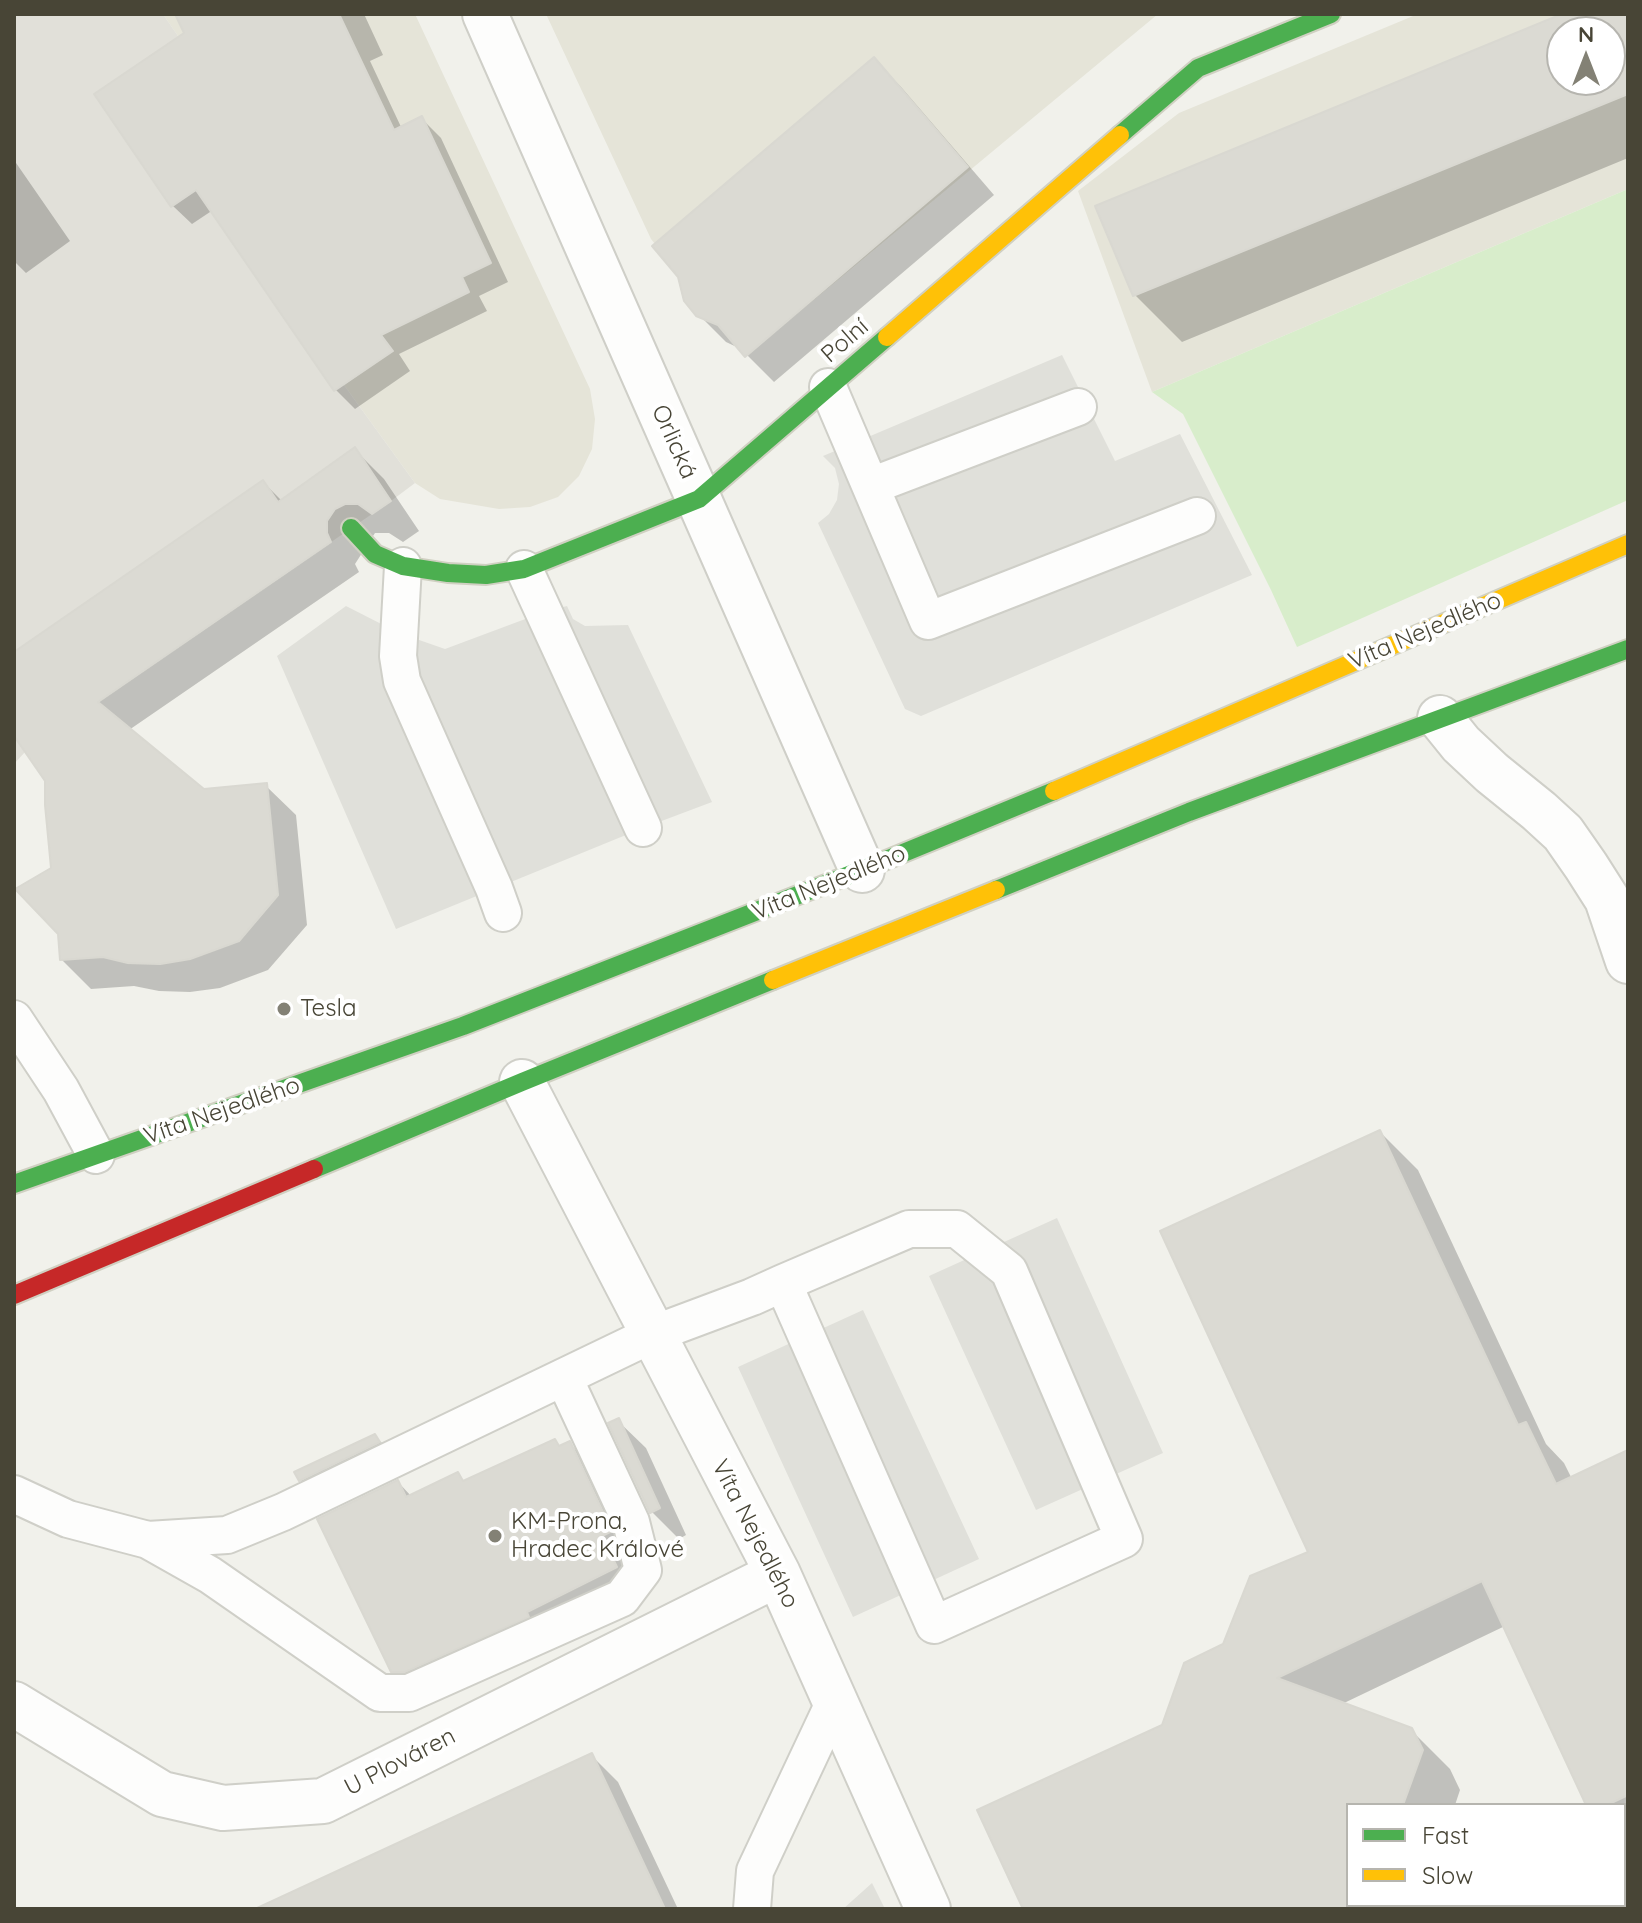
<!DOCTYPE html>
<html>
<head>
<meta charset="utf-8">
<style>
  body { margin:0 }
  #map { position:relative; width:1642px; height:1923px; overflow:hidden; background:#f1f1eb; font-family:Quicksand,sans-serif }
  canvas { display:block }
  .frame { position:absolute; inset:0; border:16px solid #484536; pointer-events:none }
  .legend { position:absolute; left:1346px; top:1803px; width:280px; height:104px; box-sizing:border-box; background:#fff; border:2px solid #b6b5af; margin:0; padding:10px 14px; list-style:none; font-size:24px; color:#484536 }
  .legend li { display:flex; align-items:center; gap:16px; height:40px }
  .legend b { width:40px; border:2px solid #b6b5af }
  .north { position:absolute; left:1546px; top:16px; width:80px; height:80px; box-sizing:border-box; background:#fff; border:2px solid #b6b5af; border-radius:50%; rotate:0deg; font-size:22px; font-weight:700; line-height:32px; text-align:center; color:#484536 }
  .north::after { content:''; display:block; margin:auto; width:28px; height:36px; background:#838175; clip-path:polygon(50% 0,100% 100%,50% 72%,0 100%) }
</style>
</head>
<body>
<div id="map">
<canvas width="1642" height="1923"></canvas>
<div class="frame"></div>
<ul class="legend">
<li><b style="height:10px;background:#4caf50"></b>Fast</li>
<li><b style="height:10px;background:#ffc107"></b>Slow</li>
</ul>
<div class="north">N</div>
</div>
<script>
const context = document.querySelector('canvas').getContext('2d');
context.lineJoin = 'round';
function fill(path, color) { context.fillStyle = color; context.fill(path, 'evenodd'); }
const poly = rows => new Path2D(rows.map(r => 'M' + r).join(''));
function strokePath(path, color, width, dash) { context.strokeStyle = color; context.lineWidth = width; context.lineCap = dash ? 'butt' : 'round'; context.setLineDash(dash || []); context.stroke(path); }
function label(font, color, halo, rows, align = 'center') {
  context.font = font + ' Quicksand,sans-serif'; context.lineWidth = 8; context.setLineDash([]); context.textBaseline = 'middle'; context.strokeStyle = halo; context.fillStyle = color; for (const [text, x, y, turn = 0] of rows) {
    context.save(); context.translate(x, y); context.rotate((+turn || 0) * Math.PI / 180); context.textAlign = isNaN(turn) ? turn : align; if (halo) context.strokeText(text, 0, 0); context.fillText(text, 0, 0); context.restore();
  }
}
const residential = poly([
  [163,14,415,14,590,389,595,419,592,449,579,476,558,497,530,507,499,509,440,499,415,483,344,385,392,351],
  [546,14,1158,14,745,357,651,239],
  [1418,14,1628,14,1628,189,1152,392,1078,191,1179,113],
  [1562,32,1610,32,1610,80,1562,80]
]);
const industrial = poly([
  [14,14,163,14,393,351,344,385,415,483,391,501,25,752,14,764]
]);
const green = poly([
  [1628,189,1628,500,1297,647,1271,590,1183,414,1152,392]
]);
const parking = poly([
  [1062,355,1115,461,1180,434,1252,575,921,716,905,709,818,523,829,514,837,500,839,484,835,468,823,456],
  [346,606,399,633,445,649,544,612,567,606,573,619,585,626,628,625,712,802,643,828,396,929,277,656],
  [1057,1218,1163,1453,1036,1510,929,1276],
  [863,1310,979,1559,853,1617,738,1367],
  [872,1883,885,1909,843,1909]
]);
const shadow = poly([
  [177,14,364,14,383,55,370,61,402,129,422,119,441,138,508,282,479,296,487,311,399,354,410,371,355,409,336,390,213,210,192,224,173,206,186,33],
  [1566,14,1628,14,1628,158,1182,342,1135,295,1098,207],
  [1562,32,1610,32,1610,80,1562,80],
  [874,60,901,87,994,195,774,382,741,349,726,342,698,314,679,276],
  [14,160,70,241,26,273,14,261],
  [355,450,384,479,419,531,403,542,389,533,375,533,355,564,359,572,129,730,203,791,266,786,296,815,307,925,268,970,220,988,190,992,159,991,134,986,91,989,62,960,53,869,47,781,14,732,14,654,263,482,283,502],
  [1380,1132,1418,1170,1546,1444,1564,1463,1572,1479,1628,1453,1628,1909,1617,1909,1613,1905,1624,1905,1624,1805,1588,1805,1505,1626,1342,1704,1411,1730,1450,1769,1460,1790,1455,1805,1348,1805,1348,1905,1455,1905,1457,1909,1025,1909,1225,1646,1311,1553],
  [618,1421,646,1448,686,1535,679,1539,652,1512],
  [375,1436,384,1445,309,1489,300,1480],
  [555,1441,561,1448,570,1444,586,1460,627,1548,617,1553,632,1584,410,1688,393,1671,398,1482,412,1497,458,1475,465,1482],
  [591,1755,618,1782,678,1909,260,1909]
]);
const building = poly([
  [175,14,339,14,394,130,422,116,491,263,462,277,469,292,381,335,393,351,334,391,196,190,171,207,94,94,184,33,175,14],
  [1562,14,1628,14,1628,94,1133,296,1095,206,1562,14],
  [1562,32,1610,32,1610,80,1562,80,1562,32],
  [874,57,968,167,745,357,718,325,696,316,684,301,678,277,652,246,874,57],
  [355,447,391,501,372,514,358,504,345,504,335,509,327,521,327,533,331,542,98,702,204,789,267,783,278,895,239,941,190,959,160,964,128,963,103,957,60,960,58,934,15,889,51,868,45,805,45,781,14,736,14,652,263,480,278,502,355,447],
  [1380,1130,1518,1425,1526,1422,1556,1484,1628,1450,1628,1795,1607,1805,1586,1805,1482,1581,1277,1678,1412,1728,1423,1750,1403,1805,1348,1805,1348,1909,1023,1909,977,1810,1162,1725,1184,1663,1223,1644,1250,1576,1308,1552,1160,1231,1380,1130],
  [619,1418,660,1508,650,1513,608,1423,619,1418],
  [375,1434,380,1442,299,1481,294,1472,375,1434],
  [555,1439,559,1446,570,1441,611,1529,612,1531,602,1536,617,1567,527,1612,529,1617,405,1672,391,1672,317,1519,398,1480,406,1497,458,1472,463,1481,555,1439],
  [592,1753,665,1909,255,1909,592,1753]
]);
const lane = poly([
  [828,387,928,621,1197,516],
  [871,486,1078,407],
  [403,566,398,656,402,681,494,888,503,913],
  [524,569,643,828],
  [14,1019,61,1090,96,1155],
  [14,1494,68,1519,148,1540,227,1535,283,1512,653,1334,752,1297,783,1283,909,1229,957,1229,1009,1271,1124,1539,934,1625,783,1283],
  [148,1540,210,1575,380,1693,409,1693,622,1598,643,1570,631,1522,564,1378],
  [752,1909,755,1871,835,1701]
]);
const street = poly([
  [485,14,862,870],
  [1440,718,1461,744,1492,773,1539,811,1563,833,1586,866,1607,899,1628,961],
  [522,1082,778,1574,928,1909],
  [14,1704,162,1794,223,1808,323,1801,778,1574]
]);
const fast = poly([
  [1120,135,1198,68,1331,14],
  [351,528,375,554,403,566,448,573,486,575,524,569,699,499,887,337],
  [996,890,1189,812,1628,649],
  [314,1169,522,1082,773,980],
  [14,1184,463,1026,862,870,1054,791]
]);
const slow = poly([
  [887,337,1120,135],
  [1054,791,1628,544],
  [773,980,996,890]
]);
const jam = poly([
  [14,1295,314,1169]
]);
const markers = [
  [284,1009,8,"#838175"],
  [495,1536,8,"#838175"]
];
const streetNames = [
  ["Polní",845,341,-41],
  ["Orlická",674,442,66],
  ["Víta Nejedlého",1425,631,-23],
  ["Víta Nejedlého",829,883,-22],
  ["Víta Nejedlého",222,1111,-19],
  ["Víta Nejedlého",755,1534,63],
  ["U Plováren",400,1762,-27]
];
const poiNames = [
  ["Tesla",300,1009],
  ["KM-Prona,",511,1522],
  ["Hradec Králové",511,1550]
];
fill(residential, '#e5e4d8');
fill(industrial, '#e1e0d9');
fill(green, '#d8edcb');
fill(parking, '#e0e0da');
fill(shadow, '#0003');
fill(building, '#dbdad3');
strokePath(building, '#d9d8d1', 2);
strokePath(lane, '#cfcfc8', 40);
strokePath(street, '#cfcfc8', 48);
strokePath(fast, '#d0d0c2', 22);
strokePath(slow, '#d0d0c2', 22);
strokePath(jam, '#d0d0c2', 22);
strokePath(lane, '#fdfdfc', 36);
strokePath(street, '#fdfdfc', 44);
strokePath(fast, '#4caf50', 18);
strokePath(slow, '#ffc107', 18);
strokePath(jam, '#c62828', 18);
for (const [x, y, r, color] of markers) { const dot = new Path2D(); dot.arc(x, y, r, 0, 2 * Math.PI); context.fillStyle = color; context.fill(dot); strokePath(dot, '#fff', 3); }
label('24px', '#484536', '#fff', streetNames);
label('24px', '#484536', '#fff', poiNames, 'left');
</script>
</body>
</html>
